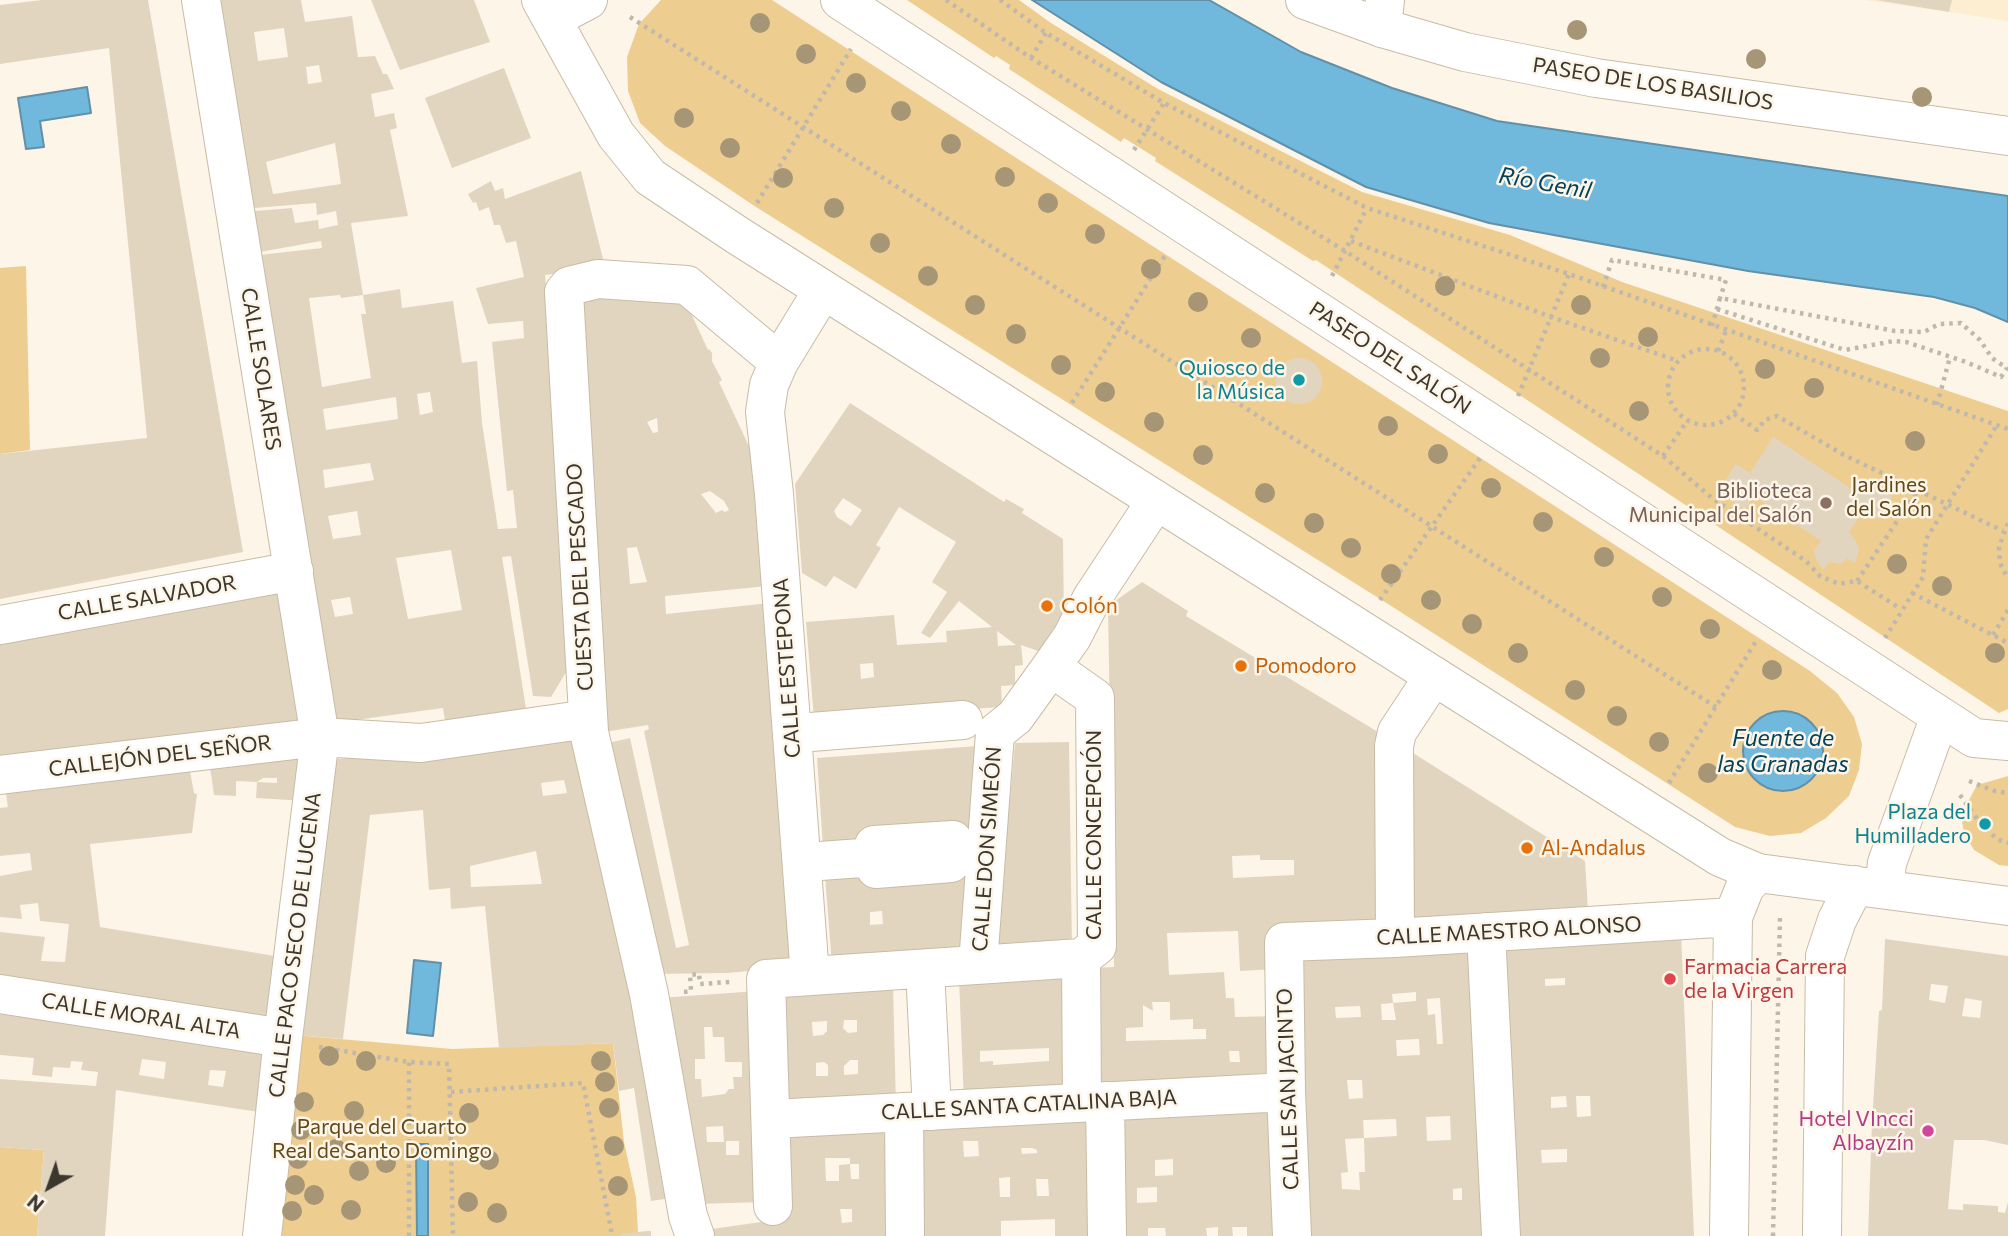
<!DOCTYPE html>
<html>
<head>
<meta charset="utf-8">
<style>
  body { margin:0 }
  #map { position:relative; width:2008px; height:1236px; overflow:hidden; background:#fdf5e8; font-family:Commissioner,sans-serif }
  canvas { display:block }
  .north { position:absolute; left:14px; top:1152px; width:70px; height:70px; -webkit-text-stroke:5px #fdf5e8; paint-order:stroke; rotate:220deg; font-size:19px; font-weight:700; line-height:28px; text-align:center; color:#3c372e }
  .north::after { content:''; display:block; margin:auto; width:24px; height:32px; background:#3c372e; clip-path:polygon(50% 0,100% 100%,50% 72%,0 100%) }
</style>
</head>
<body>
<div id="map">
<canvas width="2008" height="1236"></canvas>
<div class="north">N</div>
</div>
<script>
const context = document.querySelector('canvas').getContext('2d');
context.lineJoin = 'round';
function fill(path, color) { context.fillStyle = color; context.fill(path, 'evenodd'); }
const poly = rows => new Path2D(rows.map(r => 'M' + r).join(''));
function strokePath(path, color, width, dash) { context.strokeStyle = color; context.lineWidth = width; context.lineCap = dash ? 'butt' : 'round'; context.setLineDash(dash || []); context.stroke(path); }
function label(font, color, halo, rows, align = 'center') {
  context.font = font + ' Commissioner,sans-serif'; context.lineWidth = 5; context.setLineDash([]); context.textBaseline = 'middle'; context.strokeStyle = halo; context.fillStyle = color; for (const [text, x, y, turn = 0] of rows) {
    context.save(); context.translate(x, y); context.rotate((+turn || 0) * Math.PI / 180); context.textAlign = isNaN(turn) ? turn : align; if (halo) context.strokeText(text, 0, 0); context.fillText(text, 0, 0); context.restore();
  }
}
const built = poly([
  [1864,0,2008,0,2008,21,1949,12]
]);
const green = poly([
  [661,0,772,0,1810,671,1837,693,1854,717,1862,744,1859,770,1849,796,1826,818,1801,833,1770,836,1735,827,1388,604,756,207,665,146,640,123,628,91,627,57,639,24],
  [907,0,1019,0,1051,23,1158,89,1362,192,1510,235,1622,282,2008,411,2008,709,1999,713,1316,260,1313,261,1155,161,1156,158,1124,138,1121,142,1009,69,1010,65,996,56,994,58],
  [26,266,30,450,0,454,0,268],
  [2008,776,2008,866,1999,865,1974,850,1964,833,1961,815,1977,785],
  [295,1035,452,1049,613,1043,624,1142,636,1197,638,1232,651,1231,651,1236,273,1236],
  [0,1147,44,1150,37,1236,0,1236]
]);
const water = poly([
  [1032,0,1209,0,1301,52,1392,88,1497,121,2008,196,2008,322,1975,308,1934,297,1748,271,1489,223,1366,187,1161,82,1032,0],
  [87,87,91,113,40,121,44,147,26,149,18,98,87,87],
  '1743 751a40 40 0 1 1 80 0a40 40 0 1 1-80 0Z',
  [414,960,441,963,433,1036,407,1033,414,960],
  [416,1144,428,1144,428,1236,417,1236,416,1144]
]);
const building = poly([
  [42,0,148,0,243,552,0,599,0,454,147,438,109,48,0,64,0,5],
  [206,0,301,0,305,22,352,16,358,57,375,56,383,74,387,74,394,89,371,94,375,117,394,113,397,128,390,130,408,216,351,223,363,295,400,289,402,308,453,301,462,363,477,361,482,423,498,529,517,528,513,490,507,491,492,342,524,338,523,321,488,324,476,288,524,277,516,241,506,243,500,225,494,225,489,207,479,211,476,202,473,203,468,194,491,181,495,191,503,188,505,199,581,171,605,267,545,275,577,654,551,697,533,696,511,556,502,557,528,721,447,733,443,708,326,724,250,256,322,248,321,241,249,254,242,212,292,208,295,223,318,220,319,229,338,225,336,211,317,215,316,203,242,209],
  [284,28,288,57,258,61,254,32],
  [319,65,322,82,308,84,306,67],
  [335,143,341,184,273,194,266,162],
  [340,295,341,298,363,295,366,314,361,314,371,378,322,387,309,298],
  [430,392,433,412,420,415,417,394],
  [396,397,398,419,326,430,323,409],
  [370,463,374,480,325,488,323,470],
  [357,511,361,535,333,539,328,516],
  [451,550,462,610,408,619,396,558],
  [350,597,353,614,335,617,331,600],
  [371,0,474,0,490,42,400,70],
  [1876,0,1952,0,1949,12],
  [504,68,531,138,452,168,425,98],
  [580,293,684,298,708,350,709,349,712,353,712,361,722,380,719,382,754,457,768,586,665,596,666,614,770,603,793,967,727,973,652,974,600,745,630,738,676,948,689,945,644,731,649,729,648,725,604,732],
  [657,418,658,432,653,433,647,422],
  [710,491,724,501,729,510,725,512,722,510,716,513,701,494],
  [637,547,647,582,630,584,627,548],
  '1276 381a23 23 0 1 1 46 0a23 23 0 1 1-46 0Z',
  [850,403,1004,502,1006,499,1024,509,1022,513,1063,539,1064,623,1041,652,1021,645,1023,665,1015,666,1015,685,1001,686,1002,707,814,719,806,622,894,615,897,645,947,642,946,631,992,627,959,601,930,638,921,633,947,592,932,582,956,542,899,507,876,545,881,548,856,589,834,576,826,587,802,573,795,484],
  [843,498,862,510,851,526,837,517,834,511],
  [997,631,1016,645,998,646],
  [873,663,874,677,861,679,860,664],
  [1773,437,1861,495,1870,482,1892,497,1877,519,1864,510,1849,532,1856,541,1859,550,1855,563,1847,558,1841,564,1829,562,1824,570,1817,562,1813,548,1815,549,1821,541,1754,496,1745,510,1718,491,1736,464,1750,473],
  [284,577,309,726,0,764,0,630],
  [1142,582,1188,611,1186,616,1383,735,1387,927,1276,969,1240,971,1238,931,1167,933,1169,975,1224,972,1226,998,1234,998,1235,1017,1277,1016,1280,1082,1094,1092,1091,968,1114,967,1108,606],
  [1260,855,1260,860,1294,860,1294,875,1233,878,1232,856],
  [1152,1002,1170,1002,1170,1020,1193,1019,1193,1029,1206,1029,1206,1039,1126,1041,1126,1028,1143,1027,1143,1005,1153,1011],
  [1229,1051,1239,1051,1240,1062,1230,1062],
  [578,737,678,1197,651,1201,634,1088,619,1091,613,1043,499,1048,485,906,451,909,450,888,429,890,423,810,370,815,343,1039,295,1035,327,760],
  [564,780,567,793,543,796,541,783],
  [536,851,542,884,471,887,470,866],
  [314,741,305,801,256,798,257,782,277,783,277,778,263,778,257,782,236,781,236,796,214,795,208,753],
  [1069,742,1072,950,996,952,1015,743],
  [978,746,970,837,823,847,817,758],
  [1405,748,1585,861,1588,911,1407,925],
  [188,760,194,793,197,794,192,833,90,844,100,927,281,957,272,1025,0,983,0,932,45,937,41,961,65,962,69,924,40,921,38,903,20,905,22,919,0,917,0,876,32,870,30,853,0,856,0,808,8,807,4,781],
  [967,867,960,955,832,964,825,876],
  [882,911,883,924,870,925,870,912],
  [1681,933,1694,1236,1511,1236,1495,944],
  [1565,978,1565,985,1545,986,1545,979],
  [1566,1096,1567,1107,1551,1108,1551,1097],
  [1576,1096,1590,1096,1591,1116,1577,1117],
  [1567,1149,1567,1162,1542,1163,1541,1150],
  [1885,939,2008,956,2008,1145,1984,1140,1954,1140,1948,1209,1963,1210,1963,1204,1998,1206,1998,1212,2005,1213,2008,1202,2008,1236,1868,1236,1872,1122,1879,1011,1882,1010],
  [1931,984,1948,986,1945,1003,1929,1000],
  [1965,998,1982,1001,1980,1018,1962,1016],
  [1478,943,1494,1236,1304,1236,1293,955],
  [1416,992,1416,1001,1393,1003,1392,994],
  [1440,998,1443,1044,1437,1044,1435,1014,1428,1015,1427,999],
  [1393,1003,1396,1020,1382,1020,1381,1004],
  [1360,1006,1361,1017,1336,1018,1335,1007],
  [1419,1039,1420,1055,1397,1056,1396,1040],
  [1347,1080,1362,1080,1363,1098,1349,1099],
  [1450,1116,1451,1140,1427,1141,1426,1117],
  [1396,1119,1397,1136,1364,1138,1365,1172,1359,1172,1360,1190,1342,1189,1341,1173,1348,1172,1345,1139,1364,1138,1363,1120],
  [1462,1188,1462,1200,1453,1200,1453,1189],
  [1071,969,1072,1095,964,1102,959,978],
  [1049,1048,1049,1061,993,1065,993,1061,980,1062,980,1051],
  [893,985,896,1106,780,1109,777,988],
  [844,1020,857,1020,857,1032,848,1033,843,1028],
  [827,1021,827,1031,823,1035,813,1036,812,1022],
  [850,1060,858,1060,858,1074,844,1075,844,1066],
  [824,1062,828,1065,828,1076,816,1076,816,1063],
  [757,991,766,1202,695,1204,659,998],
  [704,1027,712,1027,713,1037,724,1037,725,1062,742,1062,742,1077,733,1077,734,1089,729,1089,725,1094,702,1097,701,1079,695,1079,695,1059,705,1059],
  [723,1126,724,1142,707,1142,706,1127],
  [726,1141,739,1141,739,1155,726,1155],
  [0,1003,275,1040,265,1113,116,1090,105,1236,37,1236,44,1150,0,1147,0,1079,96,1086,98,1072,81,1070,83,1062,71,1061,70,1068,53,1067,52,1077,32,1075,34,1058,0,1055],
  [142,1059,166,1062,164,1079,139,1075],
  [210,1070,226,1071,223,1087,208,1085],
  [1277,1105,1282,1236,1247,1236,1247,1227,1232,1227,1233,1236,1218,1236,1218,1227,1206,1228,1207,1236,1166,1236,1165,1228,1148,1228,1148,1236,1117,1236,1116,1111],
  [1173,1159,1173,1175,1155,1176,1155,1160],
  [1157,1187,1157,1202,1137,1203,1137,1188],
  [1095,1111,1097,1236,1055,1236,1055,1219,1001,1221,1001,1236,920,1236,914,1123],
  [963,1141,978,1141,979,1156,964,1157],
  [1021,1148,1032,1148,1037,1150,1037,1153,1022,1154],
  [1010,1177,1010,1197,1000,1197,999,1178],
  [1036,1179,1048,1179,1049,1196,1037,1196],
  [895,1123,896,1236,708,1236,712,1229,782,1219,781,1129],
  [825,1158,850,1158,850,1164,859,1164,859,1179,851,1179,850,1164,839,1165,839,1181,826,1181],
  [840,1209,852,1209,852,1222,842,1223],
  [651,1231,651,1236,621,1236,621,1234]
]);
const path = poly([
  [946,0,1031,58,1345,251,1663,456,1712,498,1806,561,1820,576,1839,584,1857,581,1901,609],
  [1000,0,1046,33,1164,103,1367,208,1569,274,2008,429],
  [630,17,1716,707],
  [1031,58,1046,33],
  [1134,150,1164,103],
  [757,203,851,49],
  [1351,241,1551,317,1678,361],
  [1332,276,1367,208],
  [1603,287,1612,260,1726,280,1720,298],
  [1717,309,1845,350,1894,341,1906,342,1966,362,2001,377,2007,368],
  [1712,326,1720,298,1895,331,1924,332,1939,324,1961,323,1980,340,1992,358,2008,369],
  '1668 387a38 38 0 1 1 76 0a38 38 0 1 1-76 0Z',
  [1718,351,1726,331],
  [1518,396,1569,274],
  [1072,403,1166,254],
  [1937,405,1950,357],
  [1734,414,1757,430,1765,420,1777,416,1844,455,2003,531],
  [1663,456,1687,421],
  [2008,523,1999,547,2000,563,2008,579],
  [1857,581,1918,490],
  [1912,593,2008,643],
  [1380,600,1480,458],
  [1993,635,2008,610],
  [1885,638,1923,577,1926,539,1997,425],
  [1969,781,1995,791,2008,793],
  [1669,783,1756,641],
  [1960,795,1980,823,1997,839,2008,843],
  [684,992,691,991,690,975,699,974,700,984,730,982],
  [319,1047,409,1062,449,1064,453,1236],
  [451,1092,583,1083,612,1235],
  [409,1236,409,1062],
  [1773,1236,1780,917]
]);
const minor = poly([
  [201,0,320,737,283,1038,262,1236],
  [840,0,1974,738,2008,741],
  [552,19,588,0],
  [1382,28,1385,0],
  [0,625,294,571],
  [1051,667,1095,698,1097,946,1081,958],
  [811,732,963,720],
  [0,775,320,737,421,743,588,719],
  [820,861,875,857],
  [951,863,876,869,874,845,953,840],
  [1884,889,1887,863,1940,716],
  [1486,932,1501,1236],
  [1395,938,1394,746,1397,732,1434,676],
  [1081,958,1082,1102],
  [978,964,995,733,1015,717,1051,667,1072,637,1092,598,1156,501],
  [925,969,932,1111],
  [810,976,774,494,765,412,769,385,779,362,823,290],
  [0,994,283,1038],
  [1105,1101,1107,1236],
  [904,1112,905,1236],
  [772,1119,1286,1092],
  [773,1206,766,979,1081,958],
  [695,1236,688,1216,649,994,589,732,564,292,569,286,598,279,687,285,779,362],
  [1292,1236,1286,1092,1284,942,1395,938,1733,917],
  [1729,1236,1733,917,1745,887,1758,873]
]);
const major = poly([
  [541,0,616,135,650,177,737,235,1720,857,1758,873,2008,906],
  [1305,0,1382,28,1465,52,1596,78,2008,136],
  [1822,1236,1825,956,1837,920,1855,885]
]);
const trees = [
  [760,23],
  [1577,30],
  [806,54],
  [1756,59],
  [856,83],
  [1922,97],
  [901,111],
  [684,118],
  [951,144],
  [730,148],
  [1005,177],
  [783,178],
  [1048,203],
  [834,208],
  [1095,234],
  [880,243],
  [1151,269],
  [928,276],
  [1445,286],
  [1198,302],
  [975,305],
  [1581,305],
  [1016,334],
  [1648,337],
  [1251,338],
  [1600,358],
  [1061,365],
  [1765,369],
  [1814,388],
  [1105,392],
  [1639,411],
  [1154,422],
  [1388,426],
  [1915,441],
  [1438,454],
  [1203,455],
  [1491,488],
  [1265,493],
  [1543,522],
  [1314,523],
  [1351,548],
  [1604,557],
  [1897,564],
  [1391,574],
  [1942,586],
  [1662,597],
  [1431,600],
  [1472,624],
  [1710,629],
  [1518,653],
  [1995,653],
  [1772,670],
  [1575,690],
  [1617,716],
  [1659,742],
  [1708,773],
  [329,1056],
  [366,1061],
  [601,1061],
  [605,1082],
  [304,1102],
  [609,1108],
  [354,1111],
  [469,1113],
  [301,1130],
  [614,1146],
  [336,1149],
  [298,1159],
  [489,1160],
  [386,1163],
  [359,1171],
  [295,1185],
  [618,1186],
  [314,1195],
  [468,1202],
  [351,1210],
  [292,1211],
  [497,1213]
];
const markers = [
  [1299,380,7,"#0f9aa8"],
  [1826,503,7,"#8d6e63"],
  [1047,606,7,"#e8710a"],
  [1241,666,7,"#e8710a"],
  [1985,824,7,"#0f9aa8"],
  [1527,848,7,"#e8710a"],
  [1670,979,7,"#e0444e"],
  [1928,1131,7,"#d1479c"]
];
const streetNames = [
  ["PASEO DE LOS BASILIOS",1653,84,9],
  ["PASEO DEL SALÓN",1390,358,33],
  ["CALLE SOLARES",261,369,81],
  ["CUESTA DEL PESCADO",580,577,-93],
  ["CALLE SALVADOR",147,598,-10],
  ["CALLE ESTEPONA",787,668,-94],
  ["CALLEJÓN DEL SEÑOR",160,756,-7],
  ["CALLE CONCEPCIÓN",1094,835,-90],
  ["CALLE DON SIMEÓN",987,849,-86],
  ["CALLE MAESTRO ALONSO",1509,931,-3],
  ["CALLE PACO SECO DE LUCENA",295,945,-83],
  ["CALLE MORAL ALTA",141,1016,9],
  ["CALLE SAN JACINTO",1288,1089,-92],
  ["CALLE SANTA CATALINA BAJA",1029,1105,-3]
];
const cultureNames = [
  ["Quiosco de",1285,368],
  ["la Música",1285,392],
  ["Plaza del",1971,812],
  ["Humilladero",1971,836]
];
const parkNames = [
  ["Jardines",1889,485],
  ["del Salón",1889,509],
  ["Parque del Cuarto",382,1127],
  ["Real de Santo Domingo",382,1151]
];
const educationNames = [
  ["Biblioteca",1812,491],
  ["Municipal del Salón",1812,515]
];
const foodNames = [
  ["Colón",1061,606],
  ["Pomodoro",1255,666],
  ["Al-Andalus",1541,848]
];
const healthNames = [
  ["Farmacia Carrera",1684,967],
  ["de la Virgen",1684,991]
];
const hotelNames = [
  ["Hotel VIncci",1914,1119],
  ["Albayzín",1914,1143]
];
const waterNames = [
  ["Río Genil",1545,183,10],
  ["Fuente de",1783,738],
  ["las Granadas",1783,764]
];
fill(built, '#feeed1');
fill(green, '#eecd90');
fill(water, '#71b8dd');
strokePath(water, '#6191a8', 2);
fill(building, '#e2d5c0');
strokePath(minor, '#c8bca7', 40);
strokePath(major, '#c8bca7', 40);
strokePath(path, '#bfb8ac', 4.5, [3.5, 5]);
strokePath(minor, '#fff', 38);
strokePath(major, '#fff', 38);
context.fillStyle = '#a79676';
for (const [x, y] of trees) { context.beginPath(); context.arc(x, y, 10, 0, 2 * Math.PI); context.fill(); }
for (const [x, y, r, color] of markers) { const dot = new Path2D(); dot.arc(x, y, r, 0, 2 * Math.PI); context.fillStyle = color; context.fill(dot); strokePath(dot, '#fdf5e8', 2.5); }
label('21px', '#3c372e', '#fdf5e8', streetNames);
label('21px', '#0d838f', '#fdf5e8', cultureNames, 'right');
label('21px', '#614919', '#fdf5e8', parkNames);
label('21px', '#785e54', '#fdf5e8', educationNames, 'right');
label('21px', '#c56008', '#fdf5e8', foodNames, 'left');
label('21px', '#be3a42', '#fdf5e8', healthNames, 'left');
label('21px', '#b23c85', '#fdf5e8', hotelNames, 'right');
label('italic 23px', '#02425b', '#fdf5e8', waterNames);
</script>
</body>
</html>
